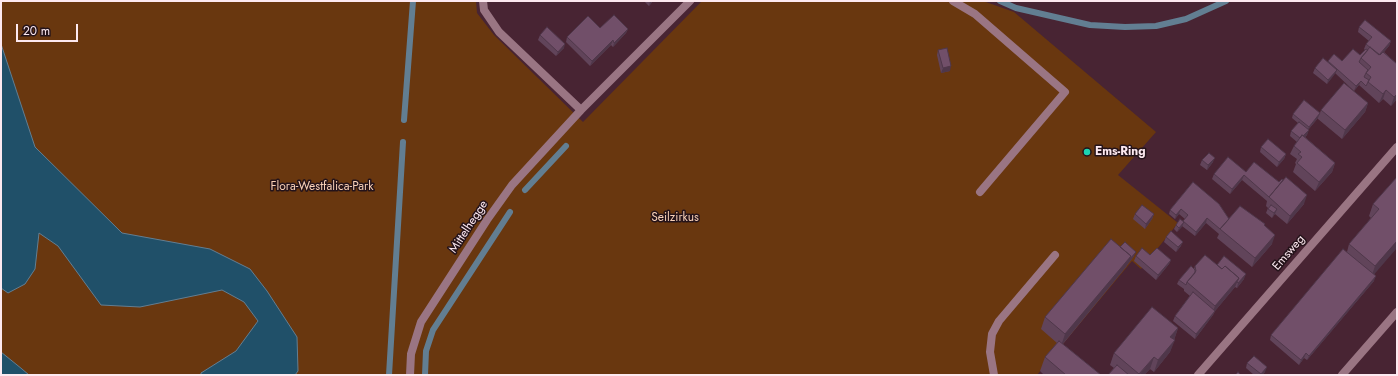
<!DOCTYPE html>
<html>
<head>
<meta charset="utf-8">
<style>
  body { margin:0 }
  #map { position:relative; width:1398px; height:376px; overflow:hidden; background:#482433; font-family:Jost,sans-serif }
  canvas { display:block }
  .frame { position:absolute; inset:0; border:2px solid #fde9f0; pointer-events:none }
  .scale { position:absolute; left:16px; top:24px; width:62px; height:18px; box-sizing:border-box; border:2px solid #fde9f0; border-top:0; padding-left:5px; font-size:12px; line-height:14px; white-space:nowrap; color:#fde9f0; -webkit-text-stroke:3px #24131a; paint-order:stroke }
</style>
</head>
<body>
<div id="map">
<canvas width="1398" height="376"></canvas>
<div class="frame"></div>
<div class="scale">20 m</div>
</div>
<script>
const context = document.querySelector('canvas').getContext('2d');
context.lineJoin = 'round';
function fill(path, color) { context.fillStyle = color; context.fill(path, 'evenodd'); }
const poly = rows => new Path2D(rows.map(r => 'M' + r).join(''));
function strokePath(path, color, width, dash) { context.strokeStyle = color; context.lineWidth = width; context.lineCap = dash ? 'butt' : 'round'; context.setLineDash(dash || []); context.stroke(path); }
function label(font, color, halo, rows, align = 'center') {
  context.font = font + ' Jost,sans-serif'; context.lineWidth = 3; context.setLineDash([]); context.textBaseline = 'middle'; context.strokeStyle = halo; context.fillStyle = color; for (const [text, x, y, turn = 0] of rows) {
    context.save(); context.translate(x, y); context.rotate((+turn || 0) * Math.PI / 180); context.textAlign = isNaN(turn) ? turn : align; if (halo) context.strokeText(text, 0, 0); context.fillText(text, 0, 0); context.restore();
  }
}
const green = poly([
  [1,1,476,1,477,13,494,35,583,122,702,1,983,1,1014,12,1156,132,1118,175,1178,223,1141,269,1132,261,1037,375,1,375]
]);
const water = poly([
  [1,44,35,147,122,233,210,249,250,269,267,291,297,337,298,371,295,375,201,375,201,373,236,351,258,321,244,302,222,290,140,307,101,305,58,246,39,233,35,269,25,284,8,293,1,288,1,44],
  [1,352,22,369,29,375,1,375,1,352]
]);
const stream = poly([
  [1000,1,1016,8,1090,25,1125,27,1156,26,1186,19,1226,1],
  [404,120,413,1],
  [525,190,566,146],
  [389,375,403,142],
  [425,375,426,351,433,330,510,212]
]);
const service = poly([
  [953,1,975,14,1065,92,980,192],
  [994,375,990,352,992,334,999,321,1055,255],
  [1342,375,1397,312]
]);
const minor = poly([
  [483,1,484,10,499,32,581,110],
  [410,375,411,354,421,322,487,220,512,185,581,110,690,1],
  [1198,375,1397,147]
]);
const wall = poly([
  [644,1,653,1,649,6],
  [1359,27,1391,41,1389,46,1384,52,1397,64,1397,99,1391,106,1383,99,1379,103,1359,85,1354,91,1335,73,1327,84,1313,73,1315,68,1328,62,1328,61,1342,61,1360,55,1365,50,1364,49,1366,44,1369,41,1358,32],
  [600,28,628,29,626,33,613,47,611,45,590,66,566,42,567,37],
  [540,35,564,48,556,56,538,40],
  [938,50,950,71,941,73,937,55],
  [1368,103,1365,112,1342,139,1318,119,1318,118,1308,130,1307,135,1305,137,1335,163,1332,172,1315,191,1293,172,1296,164,1295,163,1297,159,1290,154,1294,146,1297,142,1290,136,1291,131,1298,123,1292,118,1293,114,1320,113,1321,110],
  [1261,147,1286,154,1284,159,1277,167,1260,152],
  [1202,160,1213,162,1207,170,1200,165],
  [1246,172,1304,204,1287,224,1275,214,1272,218,1266,213,1268,208,1266,206,1267,201,1242,180,1230,194,1212,179,1214,174],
  [1397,177,1374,275,1374,281,1307,360,1304,358,1299,365,1270,340,1271,335,1347,252,1349,244,1371,218,1369,216,1373,204],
  [1193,182,1229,219,1265,224,1264,226,1272,244,1252,267,1217,238,1219,234,1206,223,1195,236,1182,226,1177,232,1174,229,1176,225,1183,222,1185,219,1179,214,1175,219,1169,214,1170,210],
  [1135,214,1154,214,1152,219,1145,229,1133,219],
  [1166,237,1181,246,1176,252,1164,242],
  [1120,247,1134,256,1128,264,1126,267,1063,344,1101,375,1044,375,1040,371,1045,357,1057,343,1041,329,1045,317],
  [1150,255,1171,260,1169,264,1156,280,1134,261,1136,256],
  [1217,265,1244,279,1237,288,1235,287,1215,311,1213,315,1195,339,1173,321,1175,316,1190,296,1184,291,1184,289,1177,284,1179,280,1194,269,1195,266],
  [1178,328,1170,352,1154,372,1150,369,1144,375,1108,375,1114,368,1110,365,1114,353],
  [1247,363,1265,372,1262,375,1254,375,1246,368]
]);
const shadedWall = poly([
  [650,1,653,1,649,6],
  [628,29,626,33,613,47,614,43],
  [613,40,611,45,590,66,592,61],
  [1391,41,1389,46,1377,60,1379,56],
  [565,44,564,48,556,56,558,52],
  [951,66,950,71,941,73,943,68],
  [1337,70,1335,74,1327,84,1328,80],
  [1361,81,1359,85,1354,91,1356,86],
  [1386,90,1383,99,1379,103,1383,94],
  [1397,94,1397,99,1391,106,1394,97],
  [1368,103,1365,112,1342,139,1345,130],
  [1320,113,1318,118,1307,131,1309,127],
  [1309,130,1307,135,1299,144,1301,139],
  [1286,154,1284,159,1277,167,1279,162],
  [1215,158,1213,162,1207,170,1208,165],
  [1335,163,1332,172,1315,191,1319,182],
  [1244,175,1242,180,1230,194,1232,189],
  [1307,195,1304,204,1287,224,1290,216],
  [1181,209,1179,214,1175,219,1176,215],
  [1277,209,1275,214,1272,218,1274,213],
  [1154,214,1152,219,1145,229,1146,224],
  [1207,218,1206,223,1195,236,1196,232],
  [1184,222,1182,227,1177,232,1179,228],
  [1275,235,1272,244,1252,267,1255,258],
  [1397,241,1397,248,1371,278,1375,266],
  [1183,242,1181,246,1176,252,1178,247],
  [1136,252,1134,256,1128,264,1126,267,1061,346,1065,334,1131,256],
  [1171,260,1169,264,1156,280,1158,275],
  [1246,274,1244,279,1237,288,1238,283],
  [1376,276,1374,281,1307,360,1309,356],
  [1239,278,1235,287,1215,311,1213,315,1195,339,1196,334,1212,314,1215,306],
  [1178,328,1174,340,1170,337],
  [1175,340,1170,352,1154,372,1158,360],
  [1306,353,1304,358,1299,365,1301,360],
  [1154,357,1150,369,1144,375,1139,375],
  [1267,367,1265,372,1262,375,1260,375]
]);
const building = poly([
  [614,15,628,29,614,43,613,40,592,61,567,37,588,16,600,28,614,15],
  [1365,20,1391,41,1379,55,1366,44,1372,37,1359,27,1365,20],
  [547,27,565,44,558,52,540,35,547,27],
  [1370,47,1380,55,1383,52,1397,64,1397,94,1394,97,1386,90,1383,94,1368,82,1371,77,1366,73,1371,67,1361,58,1370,47],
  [947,48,951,66,943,68,938,50,947,48],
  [1353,49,1360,55,1366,49,1368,50,1361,58,1359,62,1368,70,1366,73,1364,77,1369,80,1366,86,1361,81,1356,86,1328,61,1334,54,1342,61,1353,49],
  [1323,58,1337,70,1328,80,1315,68,1323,58],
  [1344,83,1368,103,1345,130,1321,110,1344,83],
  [1304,100,1320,113,1309,127,1293,114,1304,100],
  [1299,122,1309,130,1303,136,1302,135,1300,138,1291,131,1299,122],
  [1302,135,1335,163,1319,182,1297,163,1302,157,1298,154,1301,152,1294,146,1302,135],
  [1268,139,1286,154,1279,162,1261,147,1268,139],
  [1209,153,1215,158,1208,165,1202,160,1209,153],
  [1228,157,1246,172,1254,162,1279,182,1282,179,1283,180,1269,197,1244,175,1232,189,1214,174,1228,157],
  [1286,177,1307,195,1290,216,1269,197,1286,177],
  [1397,177,1397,241,1375,266,1349,244,1379,209,1373,204,1397,177],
  [1193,182,1219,204,1229,219,1220,229,1207,218,1196,232,1183,221,1188,215,1181,209,1176,215,1170,210,1193,182],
  [1142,205,1154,214,1146,224,1135,214,1142,205],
  [1271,205,1277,209,1274,213,1268,209,1271,205],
  [1240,206,1265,224,1264,225,1275,235,1255,258,1220,229,1240,206],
  [1180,219,1184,222,1179,228,1176,225,1180,219],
  [1171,231,1183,242,1178,247,1166,237,1171,231],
  [1111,239,1131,256,1065,334,1045,317,1111,239],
  [1125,242,1136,252,1129,260,1131,256,1120,247,1125,242],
  [1142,248,1150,255,1157,248,1171,260,1158,275,1136,256,1142,248],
  [1343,249,1376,276,1309,356,1306,353,1301,360,1271,335,1343,249],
  [1205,255,1222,269,1225,266,1239,278,1215,306,1187,282,1196,271,1195,266,1205,255],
  [1224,256,1246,274,1238,283,1237,282,1239,278,1225,266,1222,269,1217,265,1224,256],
  [1191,266,1195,270,1195,273,1187,282,1186,285,1179,280,1191,266],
  [1193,292,1215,311,1196,334,1175,316,1193,292],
  [1152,307,1178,328,1170,337,1175,340,1158,360,1154,357,1139,374,1114,353,1152,307],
  [1059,341,1101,375,1066,375,1045,357,1059,341],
  [1254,356,1267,367,1261,374,1247,363,1254,356],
  [1117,365,1129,375,1108,375,1117,365],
  [1238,372,1241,375,1235,375,1238,372]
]);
const markers = [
  [1087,152,4,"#1bd5b1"]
];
const poiNames = [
  ["Ems-Ring",1095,152]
];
const parkNames = [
  ["Flora-Westfalica-Park",322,187],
  ["Seilzirkus",675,218]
];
const streetNames = [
  ["Mittelhegge",469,227,-57],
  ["Emsweg",1289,253,-49]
];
fill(green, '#69370f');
fill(water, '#205069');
strokePath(water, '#627e92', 1);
strokePath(stream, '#627e92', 6);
strokePath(service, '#9a7583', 8);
strokePath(minor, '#9a7583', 8);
fill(wall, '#61445a');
fill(shadedWall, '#4f374a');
fill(building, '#714f69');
strokePath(building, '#4f374a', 1);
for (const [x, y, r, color] of markers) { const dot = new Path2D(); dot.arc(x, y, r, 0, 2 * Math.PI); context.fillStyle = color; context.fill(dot); strokePath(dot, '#24131a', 1.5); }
label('bold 12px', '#fde9f0', '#24131a', poiNames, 'left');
label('12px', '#f8d0b7', '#24131a', parkNames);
label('12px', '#fde9f0', '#24131a', streetNames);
</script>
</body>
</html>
